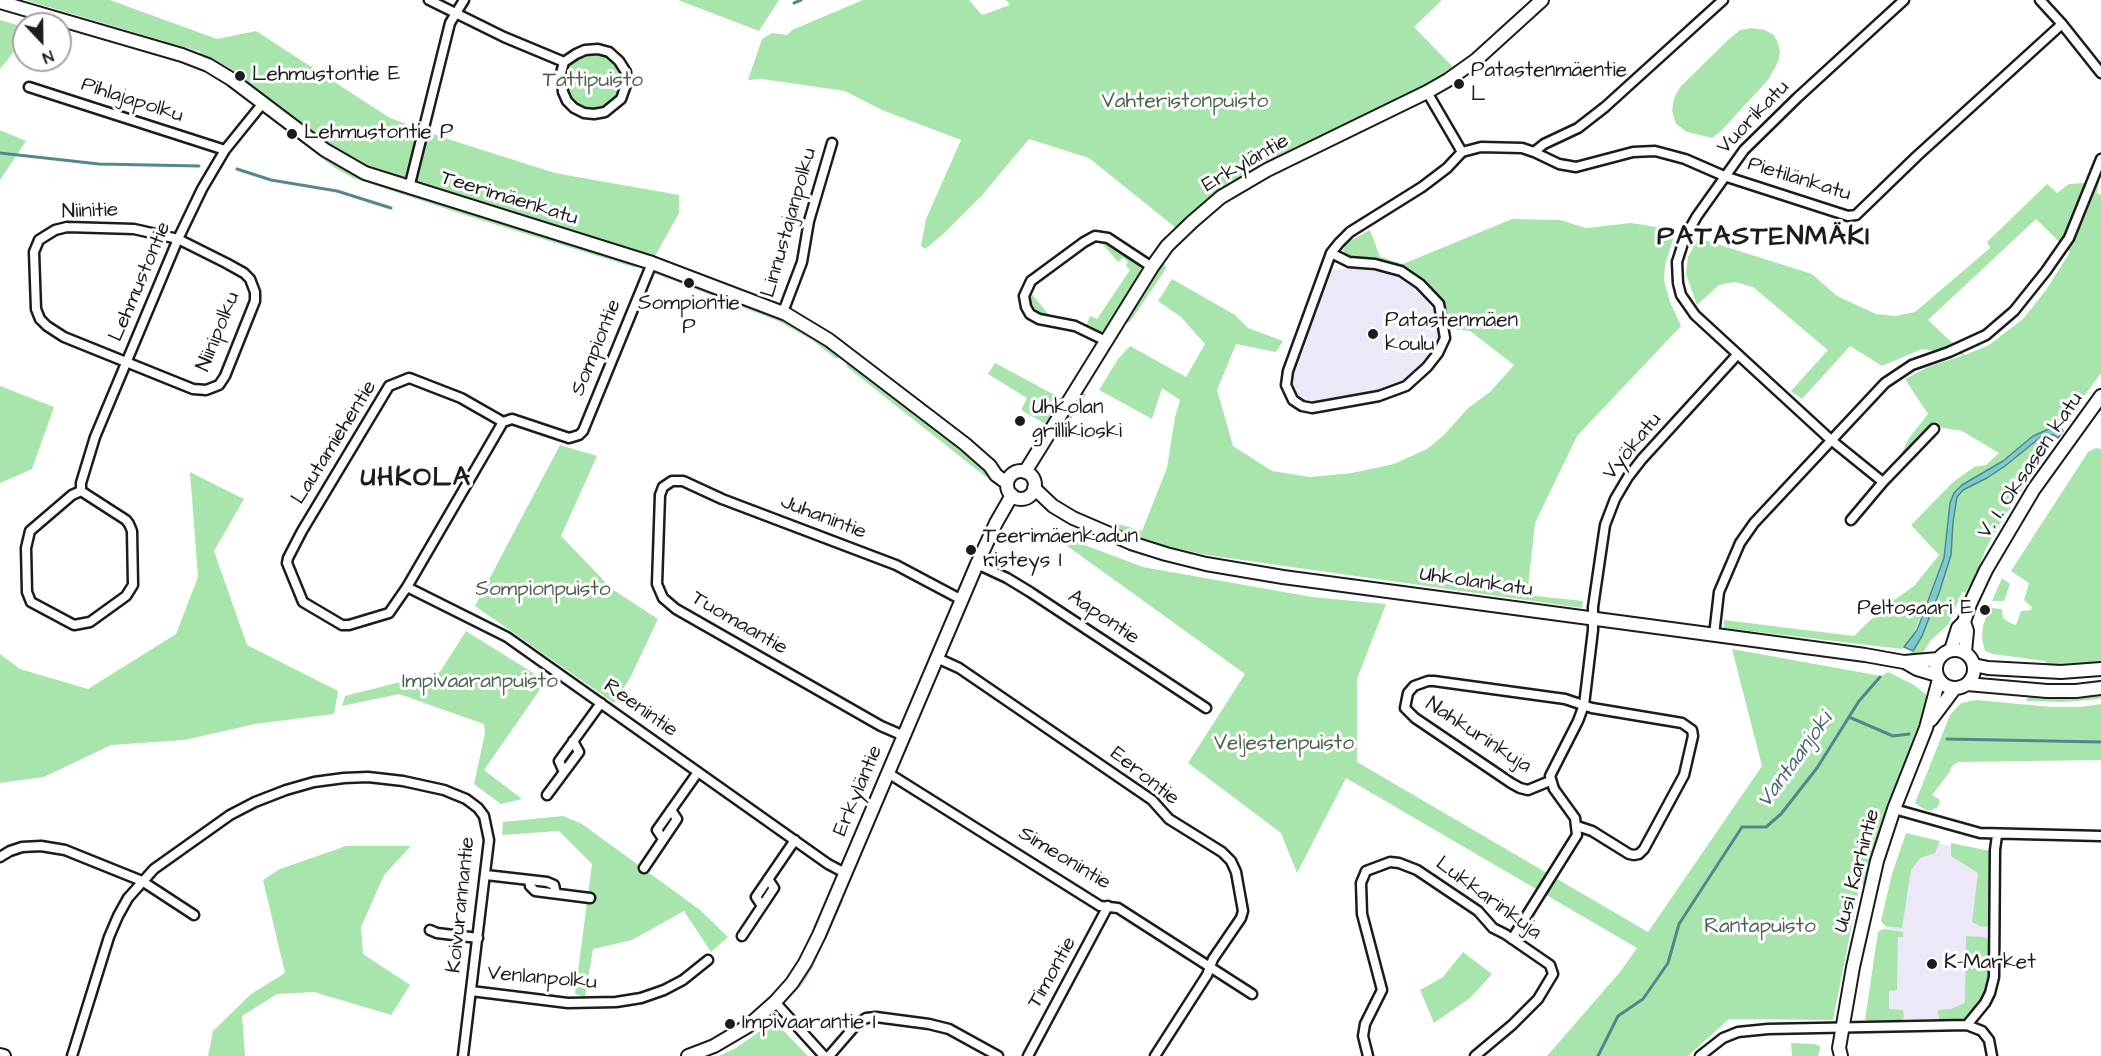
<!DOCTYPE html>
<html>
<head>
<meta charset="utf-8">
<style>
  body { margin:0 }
  #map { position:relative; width:2101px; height:1056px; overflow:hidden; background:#fff; font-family:"Architects Daughter",sans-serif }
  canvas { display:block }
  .north { position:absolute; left:12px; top:12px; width:60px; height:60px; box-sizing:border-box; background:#fff; border:2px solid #a4a4a4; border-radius:50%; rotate:158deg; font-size:16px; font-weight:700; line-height:24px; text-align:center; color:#1c1c1c }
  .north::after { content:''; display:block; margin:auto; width:21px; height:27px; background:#1c1c1c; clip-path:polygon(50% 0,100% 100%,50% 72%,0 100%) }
</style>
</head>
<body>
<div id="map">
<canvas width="2101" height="1056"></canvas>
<div class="north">N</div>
</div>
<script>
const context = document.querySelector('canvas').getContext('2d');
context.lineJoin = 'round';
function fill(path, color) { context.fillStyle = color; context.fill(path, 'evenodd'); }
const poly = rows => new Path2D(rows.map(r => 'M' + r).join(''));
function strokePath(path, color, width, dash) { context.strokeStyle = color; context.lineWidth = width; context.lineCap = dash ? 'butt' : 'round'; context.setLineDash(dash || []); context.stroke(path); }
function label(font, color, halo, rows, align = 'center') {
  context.font = font + ' "Architects Daughter",sans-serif'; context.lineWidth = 6; context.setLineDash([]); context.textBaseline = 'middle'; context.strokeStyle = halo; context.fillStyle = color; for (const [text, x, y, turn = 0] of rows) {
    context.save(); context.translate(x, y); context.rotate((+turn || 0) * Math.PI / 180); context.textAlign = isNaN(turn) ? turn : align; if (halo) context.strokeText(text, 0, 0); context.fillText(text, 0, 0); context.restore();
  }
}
const built = poly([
  [1349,268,1381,272,1403,277,1417,289,1431,307,1442,327,1442,340,1430,359,1401,385,1372,394,1315,403,1300,400,1294,394,1292,382,1307,324,1327,271],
  [1906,835,1990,856,1986,984,1966,1018,1867,1020]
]);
const green = poly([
  [25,0,110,0,217,39,256,31,390,118,448,139,555,173,679,195,679,213,655,256,386,175,350,159,255,89,198,55,201,52],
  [678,0,779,0,759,31],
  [863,0,969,0,982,15,1010,5,1006,0,1442,0,1414,27,1454,68,1340,134,1267,170,1181,232,1089,158,1029,139,983,194,942,235,925,249,921,246,926,219,961,140,882,110,845,91,762,79,748,80,762,39,772,33,787,35,792,30],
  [0,20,24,27,24,39,0,69],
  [1752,28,1765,30,1774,35,1778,43,1780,52,1778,62,1768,80,1721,131,1712,138,1687,132,1676,124,1672,111,1674,98,1681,86,1728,40,1740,30],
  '564 81a29 29 0 1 1 58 0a29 29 0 1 1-58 0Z',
  [261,112,268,113,319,151,634,262,639,267,633,267,468,216,353,178,335,168],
  [0,130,26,141,0,180],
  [2099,182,2097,193,2101,195,2101,373,2061,427,2049,429,1983,474,1962,485,1954,493,1950,503,1944,558,1912,638,1902,649,1724,628,1724,620,1854,636,1883,608,1914,586,1939,555,1911,525,1953,482,1974,467,1986,465,1999,453,1962,431,1938,427,1916,451,1902,453,1909,438,1928,414,1905,379,1928,367,1964,355,1922,349,1882,366,1850,346,1802,399,1791,391,1828,350,1753,287,1735,282,1719,285,1697,305,1686,274,1688,257,1698,238,1812,274,1837,296,1876,314,1895,316,1915,312,1990,248,1987,242,2047,184,2057,193,2069,184],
  [2036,219,2070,252,2046,290,2023,319,1989,345,1965,355,1928,320],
  [1512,219,1560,220,1586,228,1631,223,1676,230,1665,265,1664,280,1670,302,1681,326,1577,436,1535,523,1527,595,1583,601,1582,608,1207,555,1167,547,1118,531,1119,524,1142,531,1167,468,1175,417,1180,400,1162,388,1152,419,1099,390,1118,359,1130,346,1186,377,1205,344,1181,317,1158,301,1172,279,1235,315,1248,328,1283,341,1276,352,1236,344,1217,390,1233,446,1272,471,1310,477,1352,473,1394,464,1427,449,1445,434,1467,409,1490,392,1514,365,1470,331,1454,329,1435,294,1414,280,1415,275,1397,266,1348,258,1343,250,1346,243,1370,230,1380,257,1403,264],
  [1102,237,1140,264,1141,274,1109,327,1101,332,1086,326,1090,316,1097,319,1130,270,1126,266,1128,262,1123,258,1118,262,1100,241,1096,240,1087,244,1033,288,1031,293,1049,315,1048,318,1041,317,1028,307,1027,291,1030,286,1085,243],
  [1162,260,1166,267,1165,270,1130,322,1125,323,1124,321],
  [655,270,748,304,796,324,837,355,839,358,835,358,812,340,778,321,651,272],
  [995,363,1064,400,1049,426,1021,410,1027,398,988,374],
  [846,364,849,364,885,390,992,475,986,477,847,367],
  [0,386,54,407,32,469,0,483],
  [1082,391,1086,394,1058,440,1056,438,1060,424],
  [2035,442,2049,449,2002,520,1985,550,1976,576,1965,593,1962,592,1948,625,1931,640,1921,656,1910,655,1922,636,1939,593,1951,555,1953,522,1957,497,1963,490,1987,478,2005,466],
  [560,445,597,456,561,536,612,589,658,619,630,678,614,703,475,606],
  [2096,448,2101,449,2101,664,2073,667,2047,664,2045,661,1993,654,1985,651,1982,639,1983,626,1988,612,1991,608,2002,609,2003,618,2010,623,2016,625,2021,611,2031,610,2032,607,2024,600,2029,583,2011,571,2088,452],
  [190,472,244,499,214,551,247,645,338,691,334,714,255,724,184,740,111,745,44,777,0,783,0,654,20,669,88,689,176,634,198,577],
  [1045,530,1143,567,1312,597,1386,604,1357,679,1357,762,1648,932,1762,766,1732,649,1881,676,1888,672,1914,685,1929,697,1890,799,1864,889,1861,879,1833,1020,1729,1019,1688,1056,1547,1056,1620,972,1637,948,1346,778,1297,873,1281,833,1188,763,1245,674],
  [2002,578,2010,584,2004,601,1992,601],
  [466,631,546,681,484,770,522,799,501,804,474,784,485,733,484,724,399,694,342,706,345,696,440,672],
  [2101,692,2101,698,2099,699,2064,702,2026,701,2027,698,2045,695],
  [1976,700,2052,707,2080,707,2101,704,2101,760,1958,762,1952,766,1949,773,1932,795,1940,800,1938,807,1929,811,1920,807,1915,803,1950,715,1961,703],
  [563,816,582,824,700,910,728,937,711,952,684,911,632,940,593,949,585,997,575,994,592,864,559,831,502,835,503,822],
  [1906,833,1940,841,1935,853,1920,858,1911,870,1902,928,1885,926,1881,921,1892,874],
  [1951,843,1990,851,1989,926,1982,927,1972,922,1978,873,1951,856],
  [346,846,411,846,384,875,361,927,363,954,410,985,391,1015,314,992,277,994,242,1016,245,1056,208,1056,213,1031,251,994,285,973,263,880,280,869],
  [840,898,843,901,812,969,802,985,786,1002,786,996],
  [1883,929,1903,932,1903,937,1898,937,1897,990,1889,991,1889,1009,1903,1010,1904,1017,1900,1022,1876,1022,1865,1020,1878,932],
  [1966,936,1985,937,1989,940,1988,987,1985,995,1965,1019,1939,1021,1938,1010,1951,1009,1965,1003],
  [1463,952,1492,974,1470,998,1434,1023,1420,990,1443,977],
  [773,1022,776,1023,808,1056,719,1056,736,1048],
  [1791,1043,1814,1044,1820,1046,1820,1049,1818,1056,1792,1056]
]);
const water = poly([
  [2061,427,2063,431,2058,438,2054,435,2042,436,2005,466,1987,478,1963,490,1957,497,1953,522,1951,555,1939,593,1922,636,1913,651,1904,647,1917,630,1944,558,1950,503,1954,493,1962,485,2003,461,2033,436,2049,429,2061,427]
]);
const stream = poly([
  [794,3,801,0],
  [0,153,99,164,199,166],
  [237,169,271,180,337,191,391,208],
  [1849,717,1893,736,1909,734],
  [1947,739,2101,742],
  [1598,1056,1618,1016,1643,999,1668,963,1679,924,1742,827,1766,827,1781,814,1817,768,1859,701,1880,677]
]);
const street = poly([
  [429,0,504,37,564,62,576,54,585,50,598,49,609,52,619,61,626,72,626,85,621,99,605,112,594,114,584,113,574,108,567,101,563,92,561,73,564,62],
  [2040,0,2062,24,2101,73],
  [29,87,225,150],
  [1427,92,1462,152],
  [1534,152,1559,164,1576,167,1633,152,1655,151,1685,159,1724,176,1848,216,1856,215,1917,156,2062,24],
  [409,188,450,23,464,0],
  [67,227,134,229,178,239,226,263,244,273,250,279,255,292,255,301,225,376,219,385,206,390,193,389,64,337,47,326,40,319,36,309,34,252,39,240,55,230,67,227],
  [1331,253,1349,262,1375,264,1401,271,1420,284,1439,304,1445,338,1438,353,1427,367,1406,386,1379,396,1312,408,1302,406,1293,400,1286,385,1288,371,1331,253,1339,243,1350,232,1422,187,1447,168,1462,152,1481,147,1522,148,1534,152,1544,144,1578,128,1605,107,1723,0],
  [783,312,802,262,809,221,832,143],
  [1106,341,1075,326,1039,319,1030,314,1026,307,1024,296,1031,281,1084,242,1095,236,1108,238,1152,267],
  [503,422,461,398,412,379,409,378,389,386,302,531,288,558,287,563,303,602,342,625,349,625,389,613,407,587,503,422,512,419,569,438,579,435,583,431,652,263],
  [1883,482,1934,429],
  [81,491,81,483,95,437,178,239,202,189,225,150,263,103],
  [81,491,126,520,129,524,132,531,133,585,126,596,90,622,74,625,31,602,27,592,26,548,30,531,72,495,81,491],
  [1851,520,1883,482,1831,440,1695,315,1681,295,1678,283,1677,262,1685,237,1697,216,1744,150,1797,98,1904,0],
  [977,564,1007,578,1030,592,1206,708],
  [407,587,507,637,828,864,845,873],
  [1714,635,1719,592,1740,543,1754,523,1885,383,1912,365,1949,352,1986,335,2014,311,2046,271,2069,238,2101,159],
  [937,658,959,668,1152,800,1169,819,1222,852,1231,861,1236,872,1243,911,1241,918,1213,959,1207,975,1155,1056],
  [904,736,881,726,676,609,663,598,657,584,660,495,663,487,672,481,683,481,722,499,896,565,962,600],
  [564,772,559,761,601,703],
  [888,773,1100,906,1118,908,1252,994],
  [1550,781,1528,790,1520,788,1511,783,1415,718,1405,708,1408,693,1414,686,1428,681,1434,681,1565,699,1592,708,1682,723,1692,730,1693,736,1684,775,1644,849,1639,854,1634,855,1629,854,1592,831,1577,826],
  [547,795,579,752,573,741],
  [1894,809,1980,833,2101,836],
  [663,839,657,830,698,772],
  [0,857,10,851,22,847,41,846,65,850,142,881,194,915],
  [644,868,677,819,671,810],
  [486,875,547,882,554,885,556,893],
  [529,880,530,886,535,891,590,898],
  [762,906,756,897,795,840],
  [430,930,437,933,478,938],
  [742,936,774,888,768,879],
  [1512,939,1577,835,1575,818,1554,789,1550,776,1578,721,1584,705,1593,630,1593,607,1605,525,1615,499,1628,477,1642,459,1737,355],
  [471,991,568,1003,616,1002,641,998,664,990,683,980,708,960],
  [775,1002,824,1056],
  [1967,1025,1985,1003,1990,993,1994,977,1995,850,1997,835],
  [72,1056,109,937,118,916,128,898,154,869,230,815,255,802,286,790,314,782,344,778,368,777,403,781,444,790,466,799,478,808,484,816,489,840,463,1056],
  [829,1056,855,1026,866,1018,876,1017,929,1024,949,1029,998,1056],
  [1028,1056,1108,906],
  [1368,1056,1363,1036,1365,1024,1382,990,1362,914,1361,883,1366,871,1390,862,1399,863,1417,870,1478,911,1493,928,1505,934,1550,965,1553,974,1538,999,1512,1025,1475,1056],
  [1700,1056,1723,1038,1738,1032,1768,1029,1967,1025,1982,1031,1989,1040,1992,1056]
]);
const secondary = poly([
  [0,2,182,55,208,65,231,79,325,150,365,173,652,263,786,314,829,340,965,444,990,466,996,475,1007,483],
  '1007 485a14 14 0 1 1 28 0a14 14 0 1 1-28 0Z',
  [1025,472,1152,267,1167,246,1192,222,1221,197,1267,170,1427,92,1448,80,1476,60,1542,0],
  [1034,488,1053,506,1073,518,1131,543,1166,554,1206,564,1283,577,1865,655,1904,662,1938,659],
  [1964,622,1967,631,1965,652],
  '1936 669a19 19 0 1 1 38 0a19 19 0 1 1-38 0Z',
  [1951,650,1958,628,1964,622,1970,604,1986,570,2034,489,2101,396],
  [1905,662,1917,669,1937,675],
  [1974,665,1988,668,2061,672,2101,669],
  [1967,684,2047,691,2076,691,2101,688],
  [1931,720,1955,688],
  [0,1055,4,1056],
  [688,1056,714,1046,748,1026,775,1002,792,983,805,963,819,935,977,564,996,523,1012,495],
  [1841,1056,1839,1048,1853,967,1877,861,1894,809,1926,728,1939,679]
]);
const markers = [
  [240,76,6,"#1c1c1c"],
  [1459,84,6,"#1c1c1c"],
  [292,134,6,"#1c1c1c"],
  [689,283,6,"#1c1c1c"],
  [1373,334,6,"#1c1c1c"],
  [1020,421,6,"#1c1c1c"],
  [971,550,6,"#1c1c1c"],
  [1985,610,6,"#1c1c1c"],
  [1932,964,6,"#1c1c1c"],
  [730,1024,6,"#1c1c1c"]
];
const poiNames = [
  ["Patastenmäentie",1471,72],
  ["L",1471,96],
  ["Lehmustontie E",252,76],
  ["Lehmustontie P",304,134],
  ["Sompiontie",689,305,"center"],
  ["P",689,329,"center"],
  ["Patastenmäen",1385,322],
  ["koulu",1385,346],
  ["Uhkolan",1032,409],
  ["grillikioski",1032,433],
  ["Teerimäenkadun",983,538],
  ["risteys I",983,562],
  ["Peltosaari E",1973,610,"right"],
  ["K-Market",1944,964],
  ["Impivaarantie I",742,1024]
];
const parkNames = [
  ["Tattipuisto",593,82],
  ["Vahteristonpuisto",1185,103],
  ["Sompionpuisto",543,591],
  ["Impivaaranpuisto",480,683],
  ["Veljestenpuisto",1284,745],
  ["Rantapuisto",1760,928]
];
const streetNames = [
  ["Pihlajapolku",132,101,18],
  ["Vuorikatu",1754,118,-46],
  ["Erkyläntie",1246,164,-30],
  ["Pietilänkatu",1799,180,17],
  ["Teerimäenkatu",509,199,17],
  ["Niinitie",90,212,-2],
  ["Linnustajanpolku",790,223,-74],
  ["Lehmustontie",141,282,-67],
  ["Niinipolku",219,332,-68],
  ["Sompiontie",597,348,-68],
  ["Lautamiehentie",335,443,-58],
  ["Vyökatu",1633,447,-51],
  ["V. I. Oksasen katu",2031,466,-56],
  ["Juhanintie",823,518,21],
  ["Uhkolankatu",1476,583,8],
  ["Aapontie",1103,618,34],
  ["Tuomaantie",739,624,30],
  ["Reenintie",640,709,35],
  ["Nahkurinkuja",1478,736,33],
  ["Eerontie",1144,777,38],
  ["Erkyläntie",859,791,-67],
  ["Simeonintie",1064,859,31],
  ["Uusi Karhintie",1858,871,-75],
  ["Lukkarinkuja",1488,899,36],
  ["Koivurannantie",462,905,-84],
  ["Timontie",1053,973,-61],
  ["Venlanpolku",542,979,5]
];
const waterNames = [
  ["Vantaanjoki",1796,761,-54]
];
const districtNames = [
  ["PATASTENMÄKI",1764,238],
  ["UHKOLA",416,479]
];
fill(built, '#ece8f7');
fill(green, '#a8e5ac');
fill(water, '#7bccd1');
strokePath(water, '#558689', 1.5);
strokePath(stream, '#558689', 3);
strokePath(street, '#1c1c1c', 13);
strokePath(secondary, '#1c1c1c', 16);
strokePath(street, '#fff', 8);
strokePath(secondary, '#fff', 12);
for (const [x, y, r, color] of markers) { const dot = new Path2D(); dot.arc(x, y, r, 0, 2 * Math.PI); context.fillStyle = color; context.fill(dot); strokePath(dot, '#fff', 2); }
label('21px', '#1c1c1c', '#fff', poiNames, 'left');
label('21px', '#4d624e', '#fff', parkNames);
label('21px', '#1c1c1c', '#fff', streetNames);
label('italic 22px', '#426264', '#fff', waterNames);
context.letterSpacing = '1.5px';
label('bold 27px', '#1c1c1c', '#fff', districtNames);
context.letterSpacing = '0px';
</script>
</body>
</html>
